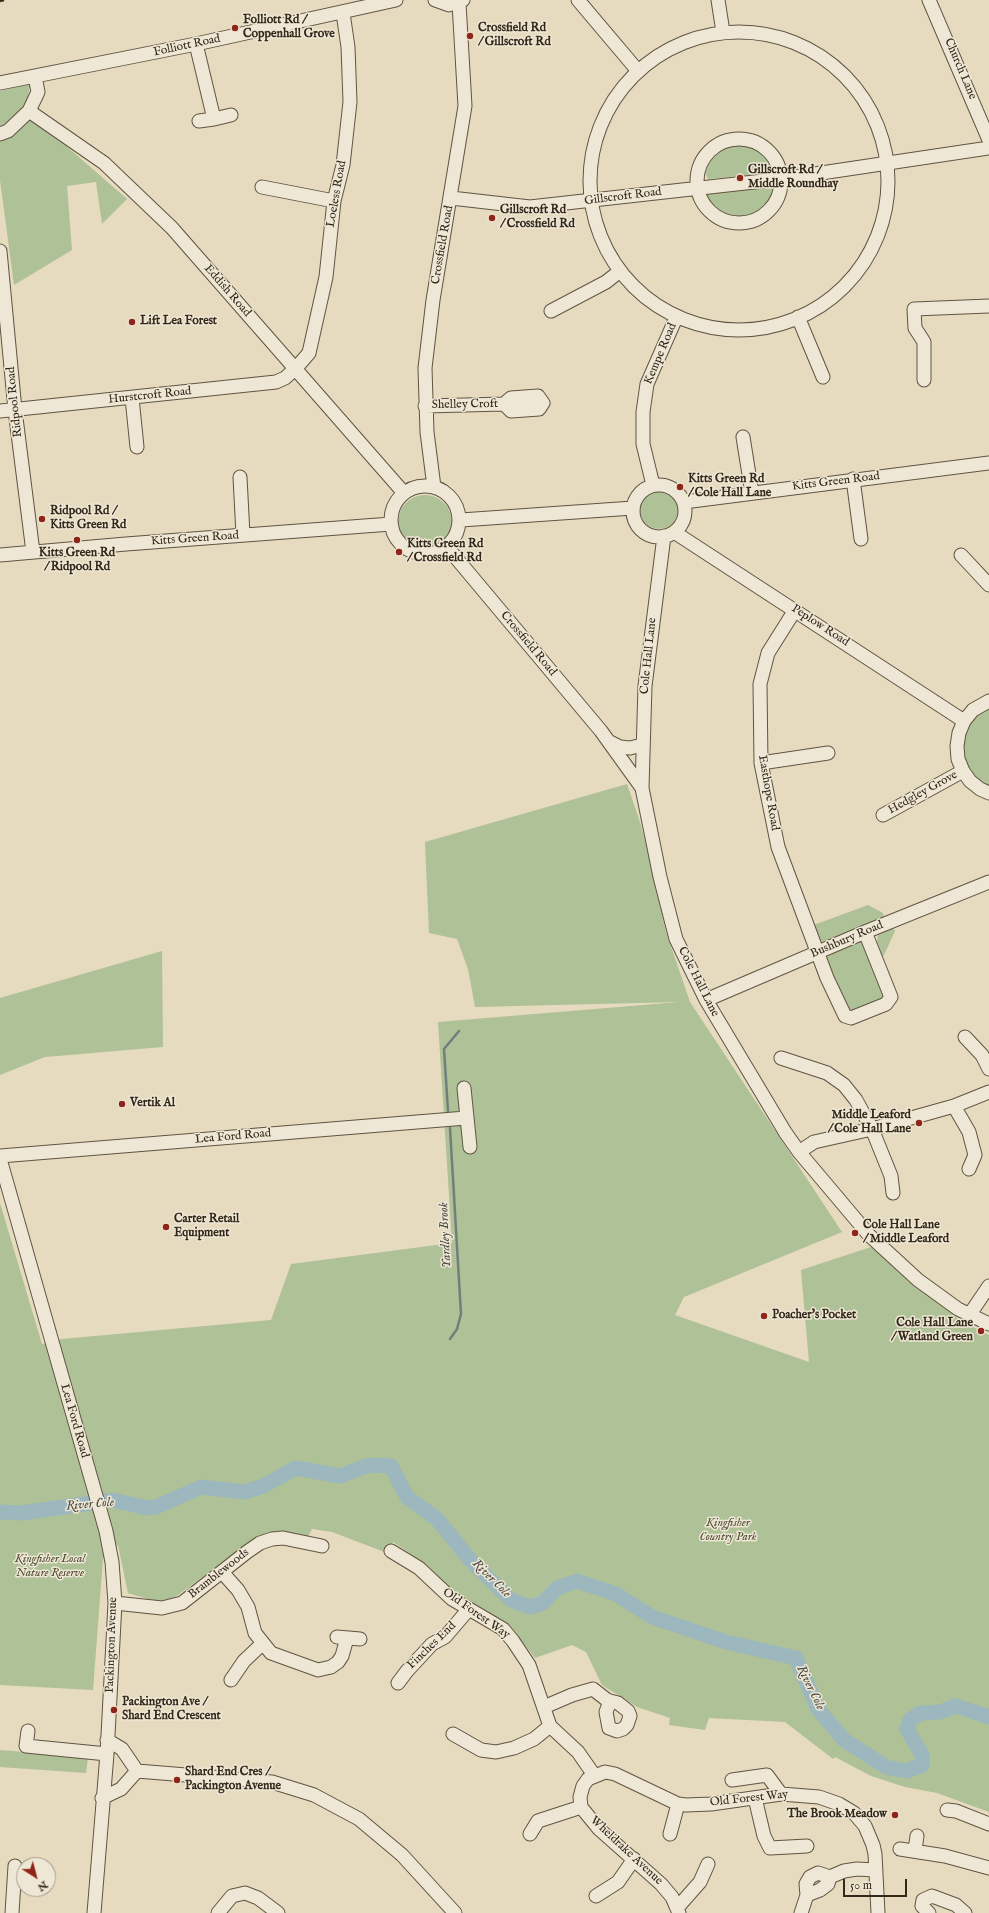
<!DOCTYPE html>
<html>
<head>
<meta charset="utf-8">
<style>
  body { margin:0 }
  #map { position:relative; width:989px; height:1913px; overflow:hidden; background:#e6dabf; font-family:"IM FELL English",serif }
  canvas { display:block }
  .north { position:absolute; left:16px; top:1857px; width:40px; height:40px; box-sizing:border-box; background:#efe7d5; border:1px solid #a49b8a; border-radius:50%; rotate:144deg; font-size:11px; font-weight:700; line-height:16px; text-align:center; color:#332819 }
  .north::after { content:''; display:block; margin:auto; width:14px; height:18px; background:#8f2418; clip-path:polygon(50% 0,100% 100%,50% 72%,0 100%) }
  .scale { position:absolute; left:843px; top:1879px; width:64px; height:18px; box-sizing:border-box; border:2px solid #332819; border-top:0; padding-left:5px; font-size:12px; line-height:14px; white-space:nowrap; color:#332819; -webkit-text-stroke:3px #efe7d5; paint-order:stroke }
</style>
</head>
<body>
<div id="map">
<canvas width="989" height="1913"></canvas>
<div class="north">N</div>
<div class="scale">50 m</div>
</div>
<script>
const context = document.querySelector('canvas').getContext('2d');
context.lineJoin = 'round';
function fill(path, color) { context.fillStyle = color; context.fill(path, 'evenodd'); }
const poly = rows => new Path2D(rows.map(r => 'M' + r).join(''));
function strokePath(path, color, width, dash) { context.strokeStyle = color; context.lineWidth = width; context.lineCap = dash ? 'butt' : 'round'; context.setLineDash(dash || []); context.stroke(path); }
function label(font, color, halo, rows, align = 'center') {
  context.font = font + ' "IM FELL English",serif'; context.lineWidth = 3; context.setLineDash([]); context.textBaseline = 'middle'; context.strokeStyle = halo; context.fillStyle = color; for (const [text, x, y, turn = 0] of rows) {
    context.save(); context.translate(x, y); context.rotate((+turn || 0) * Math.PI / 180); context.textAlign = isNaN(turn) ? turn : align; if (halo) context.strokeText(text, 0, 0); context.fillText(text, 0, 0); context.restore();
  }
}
const green = poly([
  [30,84,28,98,17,116,0,127,0,91],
  [33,117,127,199,102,224,96,182,67,186,72,250,14,285,0,180,0,139],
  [740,142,760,149,771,160,772,165,768,173,708,179,705,173,705,166,713,154,725,146],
  [770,183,775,187,776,193,773,203,757,217,743,222,729,221,716,215,707,203,707,196,712,191],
  '640 510a19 19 0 1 1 38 0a19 19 0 1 1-38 0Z',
  '398 522a27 27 0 1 1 54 0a27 27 0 1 1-54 0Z',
  [989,706,989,788,974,779,965,767,961,752,968,723,978,712],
  [627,784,640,822,652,866,666,932,690,1002,842,1232,684,1297,675,1315,809,1362,801,1270,871,1247,961,1321,989,1335,989,1812,937,1793,905,1787,871,1776,835,1757,833,1759,785,1722,709,1718,705,1730,669,1725,670,1718,637,1707,602,1685,586,1652,572,1645,535,1658,508,1624,462,1600,428,1566,393,1542,387,1553,332,1532,312,1529,308,1537,278,1532,266,1533,256,1538,175,1597,164,1600,154,1601,128,1593,118,1545,103,1559,93,1690,0,1685,0,1203,42,1344,62,1339,271,1320,291,1264,452,1243,438,1022,679,1002,475,1007,468,969,457,939,429,933,425,842],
  [868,905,883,913,884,919,824,942,817,938,811,926],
  [892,926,895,931,883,957,877,943,878,932],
  [857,940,863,943,886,994,884,999,856,1013,847,1011,827,960,827,956,830,951],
  [162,951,163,1047,45,1057,0,1075,0,998],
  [0,1750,88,1757,86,1773,0,1767]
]);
const stream = poly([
  [448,1111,444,1049,459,1031],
  [450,1128,461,1314,457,1329,450,1339]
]);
const river = poly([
  [0,1512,21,1513,113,1500,147,1508,156,1507,201,1487,244,1492,263,1486,296,1468,340,1476,369,1465,391,1466,407,1497,437,1519,472,1562,511,1600,530,1607,543,1603,557,1588,577,1581,616,1594,652,1617,726,1642,796,1658,818,1709,844,1740,886,1767,907,1771,922,1765,922,1755,907,1729,910,1720,920,1713,940,1712,956,1706,989,1717]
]);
const minor = poly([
  [435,0,449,5,463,0],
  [578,0,638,71],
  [718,0,723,32],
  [929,0,989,140],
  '590 181a149 149 0 1 1 298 0a149 149 0 1 1-298 0Z',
  [196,44,214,119,199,121],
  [0,83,196,44,396,0],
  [29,111,104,163,172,228,404,493],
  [214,119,231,115],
  [0,134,8,131,29,111,38,92,35,76],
  '697 181a42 42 0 1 1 84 0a42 42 0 1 1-84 0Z',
  [262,187,334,201],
  [451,198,530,207,781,179,989,148],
  [0,251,15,410,33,552],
  [551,311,606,282,620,271],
  [798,317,823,377],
  [924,380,924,342,915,328,914,309,989,306],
  [132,398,137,447],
  [425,406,504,404,511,398,538,396,543,403,539,409,511,411,504,404],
  [0,411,276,382,285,378,296,368,309,353,326,277,334,201,343,165,350,102,348,47,343,13],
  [743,437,752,493],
  [240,477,243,535],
  [853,479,861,539],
  [653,485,643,444,643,412,647,384,676,318],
  '633 511a26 26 0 1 1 52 0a26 26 0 1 1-52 0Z',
  '391 520a34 34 0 1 1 68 0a34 34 0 1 1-68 0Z',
  [434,487,427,432,425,368,433,300,465,106,459,3],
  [684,502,989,463],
  [461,520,633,508],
  [674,532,964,721],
  [664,536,645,686,642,788,660,877,676,939,706,1000,785,1132,799,1152,869,1235,918,1280,958,1309,989,1324],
  [447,547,601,731,642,788],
  [0,555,126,544,391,524],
  [961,555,989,585],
  [795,610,768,653,760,684,761,763,778,847,827,978,845,1016,851,1018,886,1004,891,997,865,932],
  [989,701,973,710,964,721,959,733,957,746,958,759,963,771,970,781,980,789,989,793],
  [608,741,620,747,630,748,642,745],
  [761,763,828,753],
  [883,815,963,771],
  [706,1000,865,932,989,882],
  [965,1037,982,1055,989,1069],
  [781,1058,827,1073,844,1085,856,1100,872,1129,891,1176,893,1193],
  [464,1088,470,1147],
  [954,1106,969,1132,975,1155,969,1169],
  [799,1152,814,1142,872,1129,954,1106,989,1092],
  [0,1156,466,1118],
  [0,1159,106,1531,112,1562,115,1603,107,1754,94,1913],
  [970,1314,989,1286],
  [391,1551,419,1568,452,1599,503,1629,513,1641,529,1665,550,1726,578,1752,594,1775],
  [222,1572,238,1590,248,1607,255,1633,271,1653,318,1670,331,1667,338,1662,342,1656,347,1638],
  [115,1603,162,1608,182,1603,247,1552,260,1543,272,1539,283,1538,322,1546],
  [337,1637,360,1639],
  [231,1680,244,1661,262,1644],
  [398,1683,407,1671,432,1644,445,1637,468,1610],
  [544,1707,572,1695,593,1689,607,1700,610,1701,618,1703,628,1711,630,1716,627,1725,623,1729,617,1731,609,1728,606,1712,610,1701],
  [28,1731,26,1746,107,1754],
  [453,1734,481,1750,496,1752,514,1748,534,1739,550,1726],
  [107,1740,122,1749,137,1771,272,1782,314,1795,359,1819,402,1855,455,1913],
  [732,1780,767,1775,781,1794],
  [102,1798,121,1789,137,1771],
  [755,1798,764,1836,770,1848,807,1846],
  [947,1810,956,1811,989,1824],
  [530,1834,538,1821,581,1807],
  [670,1834,678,1804],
  [900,1849,945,1856,989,1868],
  [915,1850,917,1836],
  [807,1895,806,1884,810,1877,818,1873,830,1877],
  [596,1896,618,1882,634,1859],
  [677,1908,700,1882,708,1864],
  [12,1913,15,1866],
  [218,1913,232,1896,245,1893,258,1898,278,1913],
  [679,1913,672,1897,661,1884,599,1829,581,1807,580,1797,583,1786,588,1779,605,1772,615,1774,678,1804,686,1805,711,1804,781,1794,819,1797,839,1804,854,1813,865,1826,873,1845,875,1854,878,1913],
  [801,1913,807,1895,820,1890,828,1884,830,1877,844,1871,857,1869,875,1870],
  [929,1913,922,1906,923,1900,932,1896,956,1905,965,1913]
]);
const rail = poly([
  [0,1,4,0]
]);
const markers = [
  [235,28,4,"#8f2418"],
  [470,36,4,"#8f2418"],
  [740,178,4,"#8f2418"],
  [492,218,4,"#8f2418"],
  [132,322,4,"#8f2418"],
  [680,487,4,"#8f2418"],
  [42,519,4,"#8f2418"],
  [77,540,4,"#8f2418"],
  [399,552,4,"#8f2418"],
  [122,1104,4,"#8f2418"],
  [919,1123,4,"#8f2418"],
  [166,1227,4,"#8f2418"],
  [855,1233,4,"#8f2418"],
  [764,1316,4,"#8f2418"],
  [981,1331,4,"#8f2418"],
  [114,1710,4,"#8f2418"],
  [177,1780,4,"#8f2418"],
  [895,1815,4,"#8f2418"]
];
const poiNames = [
  ["Folliott Rd /",243,21],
  ["Coppenhall Grove",243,35],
  ["Crossfield Rd",478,29],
  ["/ Gillscroft Rd",478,43],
  ["Gillscroft Rd /",748,171],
  ["Middle Roundhay",748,185],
  ["Gillscroft Rd",500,211],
  ["/ Crossfield Rd",500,225],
  ["Lift Lea Forest",140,322],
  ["Kitts Green Rd",688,480],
  ["/ Cole Hall Lane",688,494],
  ["Ridpool Rd /",50,512],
  ["Kitts Green Rd",50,526],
  ["Kitts Green Rd",407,545],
  ["/ Crossfield Rd",407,559],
  ["Kitts Green Rd",77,554,"center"],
  ["/ Ridpool Rd",77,568,"center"],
  ["Vertik Al",130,1104],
  ["Middle Leaford",911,1116,"right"],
  ["/ Cole Hall Lane",911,1130,"right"],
  ["Carter Retail",174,1220],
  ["Equipment",174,1234],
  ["Cole Hall Lane",863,1226],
  ["/ Middle Leaford",863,1240],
  ["Poacher's Pocket",772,1316],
  ["Cole Hall Lane",973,1324,"right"],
  ["/ Watland Green",973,1338,"right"],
  ["Packington Ave /",122,1703],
  ["Shard End Crescent",122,1717],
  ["Shard End Cres /",185,1773],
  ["Packington Avenue",185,1787],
  ["The Brook Meadow",887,1815,"right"]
];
const streetNames = [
  ["Folliott Road",187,46,-12],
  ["Church Lane",960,69,67],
  ["Loeless Road",337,194,-80],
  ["Gillscroft Road",623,197,-7],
  ["Crossfield Road",443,245,-80],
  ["Eddish Road",227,291,49],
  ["Kempe Road",661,354,-67],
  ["Hurstcroft Road",150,396,-6],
  ["Ridpool Road",15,402,-96],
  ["Shelley Croft",465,405,-1],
  ["Kitts Green Road",836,482,-7],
  ["Kitts Green Road",195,539,-4],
  ["Peplow Road",820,626,33],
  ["Crossfield Road",528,644,50],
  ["Cole Hall Lane",649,656,-84],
  ["Easthope Road",768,793,80],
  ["Hedgley Grove",923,793,-29],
  ["Bushbury Road",847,940,-23],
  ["Cole Hall Lane",698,982,63],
  ["Lea Ford Road",233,1137,-5],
  ["Lea Ford Road",74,1421,74],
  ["Bramblewoods",219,1574,-38],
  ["Old Forest Way",476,1614,35],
  ["Packington Avenue",112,1645,-88],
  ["Finches End",432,1646,-44],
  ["Old Forest Way",749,1799,-6],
  ["Wheldrake Avenue",626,1851,43]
];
const parkNames = [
  ["Kingfisher",728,1524],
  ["Country Park",728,1538],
  ["Kingfisher Local",50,1560],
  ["Nature Reserve",50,1574]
];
const waterNames = [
  ["Yardley Brook",446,1235,-93],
  ["River Cole",90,1505,-5],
  ["River Cole",491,1579,45],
  ["River Cole",810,1688,64]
];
fill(green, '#aec197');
strokePath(stream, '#727e7b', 2.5);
strokePath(river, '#9cb7bd', 15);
strokePath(minor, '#605442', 15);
strokePath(minor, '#efe7d5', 13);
strokePath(rail, '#332819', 2.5, [7, 7]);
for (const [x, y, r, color] of markers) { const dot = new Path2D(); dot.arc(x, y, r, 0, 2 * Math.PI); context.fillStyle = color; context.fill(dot); strokePath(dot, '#efe7d5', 1.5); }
label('bold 12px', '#332819', '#efe7d5', poiNames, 'left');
label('12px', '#332819', '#efe7d5', streetNames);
label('italic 12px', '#524e38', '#efe7d5', parkNames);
label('italic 13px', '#4d4c42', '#efe7d5', waterNames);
</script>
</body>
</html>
